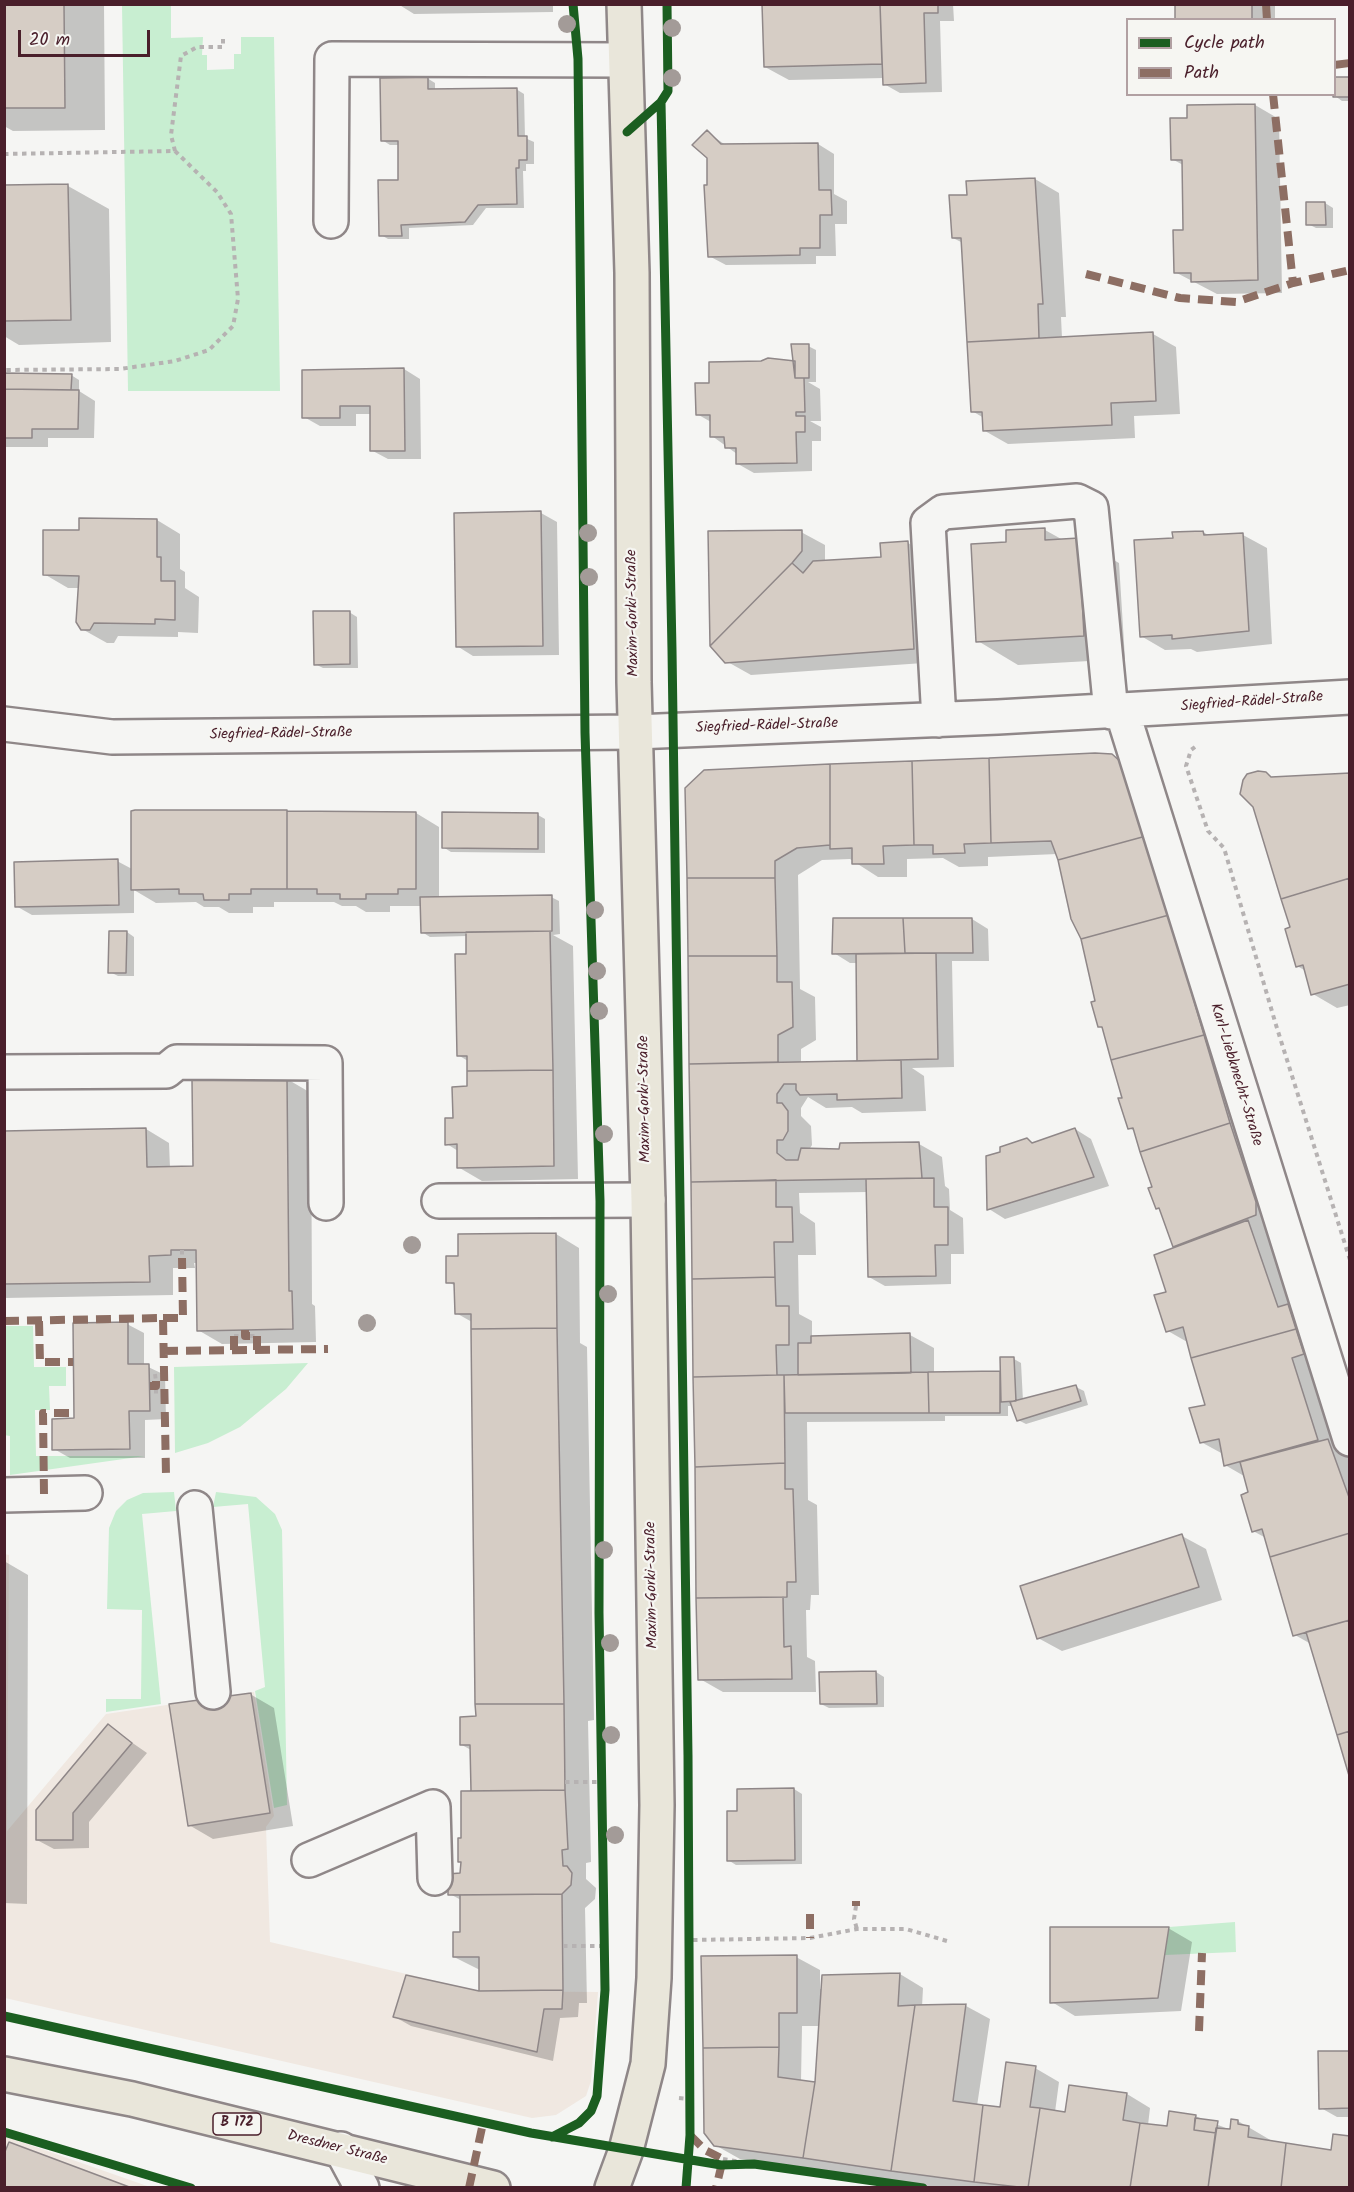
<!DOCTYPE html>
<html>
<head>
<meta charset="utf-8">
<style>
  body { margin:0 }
  #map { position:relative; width:1354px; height:2192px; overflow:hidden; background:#f5f5f3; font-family:Kalam,sans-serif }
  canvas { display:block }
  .frame { position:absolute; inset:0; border:6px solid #4a1f2b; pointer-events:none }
  .legend { position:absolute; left:1126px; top:18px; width:210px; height:78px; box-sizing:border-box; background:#f6f6f2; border:2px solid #b1a0a2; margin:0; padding:8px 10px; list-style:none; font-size:18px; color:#4a1f2b }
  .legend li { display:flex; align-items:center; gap:12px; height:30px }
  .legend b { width:30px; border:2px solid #b1a0a2 }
  .scale { position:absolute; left:18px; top:30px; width:132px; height:27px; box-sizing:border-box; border:3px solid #4a1f2b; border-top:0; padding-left:8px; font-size:18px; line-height:21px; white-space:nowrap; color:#4a1f2b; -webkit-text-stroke:4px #f6f6f2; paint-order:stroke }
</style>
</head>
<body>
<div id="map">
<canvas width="1354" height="2192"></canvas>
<div class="frame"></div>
<ul class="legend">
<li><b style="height:8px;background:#1b5e20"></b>Cycle path</li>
<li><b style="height:8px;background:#8d6e63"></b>Path</li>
</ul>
<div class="scale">20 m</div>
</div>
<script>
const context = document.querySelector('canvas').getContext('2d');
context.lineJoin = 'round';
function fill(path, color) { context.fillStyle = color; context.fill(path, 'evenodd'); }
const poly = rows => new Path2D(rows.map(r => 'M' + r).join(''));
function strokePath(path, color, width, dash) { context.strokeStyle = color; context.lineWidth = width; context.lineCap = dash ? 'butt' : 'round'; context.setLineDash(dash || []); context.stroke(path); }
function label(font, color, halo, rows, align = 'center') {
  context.font = font + ' Kalam,sans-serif'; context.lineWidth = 4.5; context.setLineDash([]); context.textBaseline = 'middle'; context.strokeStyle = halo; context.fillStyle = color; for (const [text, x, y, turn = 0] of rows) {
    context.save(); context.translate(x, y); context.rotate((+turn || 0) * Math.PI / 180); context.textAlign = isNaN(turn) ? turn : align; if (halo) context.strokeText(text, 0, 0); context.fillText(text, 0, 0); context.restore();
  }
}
const built = poly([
  [5,1554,9,1555,7,1831,106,1714,254,1692,274,1816,266,1827,270,1942,479,1991,598,1992,591,2081,586,2096,556,2115,532,2118,5,1998],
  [4,2137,13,2139,150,2187,5,2187]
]);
const green = poly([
  [122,5,171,5,171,38,203,37,202,55,207,55,207,70,234,69,234,54,241,54,241,37,274,37,280,391,128,391],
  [4,1326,33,1326,34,1367,66,1367,66,1386,49,1386,50,1410,35,1410,36,1456,145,1456,10,1475,10,1436,4,1435],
  [308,1363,286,1389,240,1427,208,1443,175,1453,174,1367],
  [174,1492,176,1511,142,1514,161,1704,106,1712,106,1699,141,1699,142,1610,107,1609,109,1528,116,1511,127,1500,143,1493],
  [216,1492,256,1497,275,1514,282,1530,287,1805,274,1808,255,1691,265,1687,248,1504,213,1507],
  [1235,1922,1236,1952,1165,1955,1169,1927]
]);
const shadow = poly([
  [4,4,104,4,105,130,13,131,4,126],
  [398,4,553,4,553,12,414,14],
  [764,4,953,4,954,21,940,21,942,92,900,93,884,84,884,78,789,80,765,67],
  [1176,4,1275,4,1275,20,1176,20],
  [427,78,435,83,435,90,516,89,524,94,525,138,534,142,534,164,526,164,526,171,523,171,524,208,486,208,473,225,409,228,409,239,388,239,381,235,399,181,399,145,390,145,382,140],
  [1350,78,1350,101,1342,101,1335,96],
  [1255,105,1279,119,1282,293,1217,294,1175,272,1184,232,1183,165,1172,159,1189,119],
  [707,132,727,146,818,144,834,154,834,194,847,201,847,224,835,224,836,256,816,256,816,264,726,265,709,256],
  [1035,179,1059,193,1066,317,1061,317,1062,338,1153,334,1176,347,1180,414,1134,416,1135,438,1008,444,985,431,984,418,972,411,963,243,953,238,969,196],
  [68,186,109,209,111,342,19,345,4,336,4,187],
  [1325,203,1333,208,1333,228,1316,228,1308,224],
  [808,346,816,350,816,382,808,382,820,389,821,421,810,421,821,427,821,441,812,441,812,471,754,473,738,464,737,454,712,436,711,422,697,414,711,385,795,362],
  [404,369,420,379,421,459,388,459,371,450,371,414,356,414,356,426,320,426,304,417],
  [4,375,71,375,79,380,79,391,95,401,94,438,48,438,48,447,4,447],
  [541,513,557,522,559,655,473,656,457,646],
  [157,520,180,534,180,569,185,572,185,588,199,597,198,633,178,632,178,637,118,636,114,643,107,643,82,629,80,588,68,588,44,574,80,532],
  [1045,530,1063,540,1078,540,1119,563,1125,659,1018,665,978,641,1008,543],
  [801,532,825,545,825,562,883,559,908,543,932,556,938,662,751,675,726,661],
  [1203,532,1210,536,1243,535,1267,548,1272,644,1197,652,1191,649,1165,650,1141,636,1174,539],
  [349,612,357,617,358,668,323,668,315,664],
  [1112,755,1136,770,1350,1453,1350,1776,1311,1644,1295,1635,1266,1538,1253,1531,1250,1493,1244,1476,1225,1465,1223,1454,1201,1442,1207,1406,1189,1343,1168,1331,1168,1293,1175,1248,1161,1210,1157,1208,1154,1188,1136,1132,1129,1128,1104,1029,1099,1026,1097,1002,1082,938,1072,919,1064,890,1068,889,1057,854,988,857,988,866,959,867,943,858,907,859,907,877,878,877,850,859,822,860,798,875,800,989,815,997,816,1040,801,1049,801,1064,864,1062,857,963,850,963,834,953,834,920,972,919,988,929,989,961,952,961,954,1067,912,1068,924,1076,926,1111,862,1113,852,1107,826,1108,808,1097,801,1108,801,1116,811,1126,812,1145,809,1150,841,1150,919,1144,942,1157,945,1186,949,1189,950,1210,963,1218,964,1254,951,1254,951,1284,885,1286,869,1277,868,1192,799,1193,800,1213,815,1223,816,1255,798,1255,799,1314,812,1321,812,1337,910,1335,934,1348,934,1374,1001,1372,1014,1359,1021,1363,1023,1401,1076,1387,1084,1391,1088,1405,1026,1424,1018,1420,1013,1406,1008,1406,1008,1416,945,1416,945,1421,807,1422,808,1500,817,1505,819,1595,811,1595,810,1610,806,1610,807,1657,815,1661,816,1692,723,1692,700,1679,686,788],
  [1350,774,1350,1005,1337,1008,1313,994,1306,971,1297,966,1274,779],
  [416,813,439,827,439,898,551,897,559,901,560,934,553,935,573,946,578,1179,482,1181,458,1167,458,1151,447,1144,469,1087,468,1061,458,1055,467,936,430,937,422,932,421,906,390,906,390,912,366,912,356,906,342,906,334,902,274,902,274,907,253,907,253,913,229,913,219,907,204,907,196,902,156,903,134,890,134,913,32,915,16,906,117,861,132,869],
  [538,815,545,819,545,853,451,852,443,847],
  [127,932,134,937,134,976,118,976,110,972],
  [287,1079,311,1093,312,1304,315,1306,316,1342,222,1344,198,1330,198,1263,194,1263,195,1268,173,1268,173,1295,4,1298,4,1132,146,1129,169,1143,170,1168,195,1168],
  [1075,1129,1091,1139,1109,1186,1005,1219,989,1209,1001,1153,1027,1139,1034,1144],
  [556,1234,579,1248,580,1343,587,1347,594,1720,588,1721,591,1862,586,1863,586,1879,596,1888,595,1899,585,1908,587,2003,579,2003,578,2017,560,2018,553,2061,411,2026,395,2017,481,1993,480,1970,454,1957,462,1933,461,1900,450,1894,462,1875,463,1840,472,1792,471,1750,462,1745,477,1718,472,1322,456,1313,456,1286,448,1282,460,1257],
  [127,1324,144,1333,144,1365,165,1375,166,1419,145,1420,145,1458,70,1458,54,1449,76,1419],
  [1182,1536,1206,1549,1222,1600,1062,1651,1038,1638],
  [4,1561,28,1575,27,1904,4,1903],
  [876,1672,884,1677,884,1707,829,1708,821,1704],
  [250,1694,274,1708,293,1826,213,1839,189,1825],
  [108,1726,147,1753,89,1822,89,1848,54,1849,37,1840],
  [794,1789,802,1794,802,1864,736,1865,728,1860,739,1813],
  [1168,1928,1192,1942,1181,2011,1075,2016,1052,2002],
  [796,1957,820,1970,820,1989,900,1974,923,1988,922,2007,966,2006,990,2019,977,2106,1001,2109,1035,2068,1059,2082,1055,2112,1067,2113,1127,2094,1150,2108,1148,2125,1168,2128,1195,2116,1231,2130,1238,2121,1272,2141,1332,2151,1350,2188,940,2188,740,2159,715,2145],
  [802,2026,820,2026,816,2083,801,2081],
  [1350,2052,1350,2117,1337,2117,1321,2108]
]);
const building = poly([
  [4,4,64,4,65,108,4,108,4,4],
  [762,4,880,4,882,64,764,67,762,4],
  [880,4,938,4,938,13,924,13,926,83,883,85,880,4],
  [1175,4,1252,4,1252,20,1175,20,1175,4],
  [428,77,428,89,517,88,518,136,527,136,527,160,519,160,519,168,516,168,517,204,478,205,465,222,401,225,402,236,379,236,378,180,398,180,398,141,381,141,380,78,428,77],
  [1334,77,1350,77,1350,97,1333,97,1334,77],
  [1255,104,1258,280,1191,282,1191,273,1174,273,1173,230,1183,230,1182,160,1171,160,1170,118,1187,118,1187,105,1255,104],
  [707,130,721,144,818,143,819,190,831,190,832,215,820,215,820,248,800,248,800,255,708,257,704,185,707,185,707,158,692,145,707,130],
  [1035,178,1043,304,1038,304,1039,338,967,342,961,238,952,238,949,195,967,195,966,181,1035,178],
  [68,184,71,320,4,321,4,185,68,184],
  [1306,202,1325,202,1326,225,1306,225,1306,202],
  [1153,332,1156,401,1111,403,1112,425,983,431,982,412,971,412,967,342,1153,332],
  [791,344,809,344,809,378,795,378,791,344],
  [768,358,795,361,795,378,804,378,805,412,796,412,796,416,805,416,805,432,796,432,797,463,736,464,736,448,725,448,724,437,710,437,710,415,696,415,695,383,709,383,709,362,761,361,768,358],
  [404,368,405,451,370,451,370,406,340,406,340,418,302,418,302,370,404,368],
  [4,373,72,374,71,390,4,389,4,373],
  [4,389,79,390,78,429,32,429,32,438,4,438,4,389],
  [541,511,543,646,456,647,454,513,541,511],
  [79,518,157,519,157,557,161,557,161,581,175,581,175,620,155,619,155,624,94,623,90,630,81,630,76,622,79,576,43,575,43,530,79,530,79,518],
  [1045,528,1045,540,1079,538,1084,636,976,642,971,544,1006,542,1006,530,1045,528],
  [802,530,802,551,792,563,710,646,708,531,802,530],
  [1203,531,1204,535,1243,533,1249,631,1172,639,1172,635,1140,637,1134,540,1173,538,1172,532,1203,531],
  [908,541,914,649,725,663,710,646,792,563,803,573,813,561,881,557,880,543,908,541],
  [313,611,350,611,350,664,314,665,313,611],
  [1095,753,1112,754,1122,763,1146,836,1058,860,1051,841,991,843,989,758,1095,753],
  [989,758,991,843,964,844,965,853,933,854,933,845,914,845,912,761,989,758],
  [912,761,914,845,883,846,884,864,852,864,852,848,830,849,830,764,912,761],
  [830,764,830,845,797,848,775,861,775,878,687,878,685,788,704,770,830,764],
  [1258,771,1266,772,1271,777,1350,773,1350,878,1281,899,1253,807,1240,794,1243,780,1247,774,1258,771],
  [135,810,287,810,287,889,251,889,251,894,229,894,229,900,204,900,203,894,179,894,179,889,131,890,131,811,135,810],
  [287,811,416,812,416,889,398,889,398,894,366,894,366,899,340,899,340,894,317,894,317,889,287,889,287,811],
  [442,812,538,813,538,849,442,848,442,812],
  [1146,836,1169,915,1081,939,1071,919,1058,860,1146,836],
  [118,859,119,905,15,907,14,862,118,859],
  [687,878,775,878,777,956,688,956,687,878],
  [1350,878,1350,984,1311,995,1303,965,1296,967,1285,929,1290,927,1281,899,1350,878],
  [552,895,552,931,421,933,420,897,552,895],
  [1169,915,1204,1035,1111,1060,1102,1027,1098,1027,1091,1002,1095,1001,1081,939,1169,915],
  [833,918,903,918,905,953,832,954,833,918],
  [903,918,972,918,973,953,905,953,903,918],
  [109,931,127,931,126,973,108,973,109,931],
  [550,931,553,1070,467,1071,467,1056,457,1056,455,954,466,954,466,932,550,931],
  [936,953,938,1059,857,1061,856,954,936,953],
  [688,956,777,956,777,982,792,982,793,1027,778,1035,778,1062,689,1064,688,956],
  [1204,1035,1230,1123,1140,1152,1133,1128,1128,1129,1118,1098,1122,1098,1111,1060,1204,1035],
  [901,1060,902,1098,837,1100,837,1094,800,1095,796,1090,796,1084,784,1084,777,1094,777,1103,782,1103,788,1111,788,1131,783,1140,777,1140,777,1153,786,1160,798,1160,801,1148,839,1149,840,1143,919,1142,922,1178,691,1182,689,1064,901,1060],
  [553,1070,554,1166,457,1168,457,1144,445,1145,445,1118,453,1118,452,1087,467,1086,467,1071,553,1070],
  [287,1078,289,1291,292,1291,293,1329,197,1331,196,1250,171,1250,171,1255,149,1256,150,1282,4,1284,4,1131,146,1128,147,1167,193,1166,192,1080,287,1078],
  [1230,1123,1256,1202,1256,1215,1173,1247,1159,1208,1156,1209,1148,1188,1152,1187,1140,1152,1230,1123],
  [1075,1128,1094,1177,987,1210,986,1156,1000,1152,1000,1147,1027,1138,1032,1143,1075,1128],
  [934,1178,934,1207,948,1207,948,1245,935,1245,936,1276,868,1277,866,1179,934,1178],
  [776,1180,776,1207,792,1207,793,1242,774,1242,775,1277,692,1279,691,1182,776,1180],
  [1248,1220,1278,1307,1288,1304,1296,1329,1191,1358,1183,1327,1166,1332,1154,1295,1166,1292,1154,1255,1248,1220],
  [556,1233,557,1328,471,1329,471,1314,455,1314,454,1283,446,1283,446,1256,458,1256,458,1234,556,1233],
  [775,1277,776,1306,789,1306,789,1345,776,1345,777,1375,693,1377,692,1279,775,1277],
  [128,1322,128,1364,149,1364,150,1411,129,1411,130,1449,52,1450,52,1419,74,1418,73,1323,128,1322],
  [557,1328,564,1704,475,1704,471,1329,557,1328],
  [1296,1329,1304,1354,1292,1358,1318,1440,1224,1466,1219,1439,1200,1443,1189,1408,1205,1405,1191,1358,1296,1329],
  [910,1333,911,1373,798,1375,798,1343,811,1343,811,1336,910,1333],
  [1000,1357,1014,1357,1016,1401,1001,1402,1000,1357],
  [1000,1371,1000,1413,929,1413,928,1372,1000,1371],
  [928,1372,929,1413,785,1413,784,1375,928,1372],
  [777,1375,784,1375,785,1463,695,1467,693,1377,777,1375],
  [1076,1385,1081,1401,1017,1421,1010,1402,1076,1385],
  [1328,1439,1350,1500,1350,1533,1270,1557,1262,1529,1252,1532,1241,1495,1248,1492,1240,1462,1328,1439],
  [785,1463,785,1489,793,1489,796,1582,787,1582,787,1597,696,1598,695,1467,785,1463],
  [1350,1533,1350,1620,1293,1636,1270,1557,1350,1533],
  [1182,1534,1199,1587,1037,1639,1020,1586,1182,1534],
  [783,1597,784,1647,791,1646,792,1679,698,1680,696,1598,783,1597],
  [1350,1620,1350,1731,1337,1735,1306,1632,1350,1620],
  [876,1671,877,1704,820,1704,819,1672,876,1671],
  [251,1693,270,1813,188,1826,169,1704,251,1693],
  [475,1704,564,1704,565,1790,471,1791,470,1745,460,1745,460,1717,476,1716,475,1704],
  [108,1724,132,1743,73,1813,73,1840,36,1840,36,1810,108,1724],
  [1350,1731,1350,1779,1337,1735,1350,1731],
  [794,1788,795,1860,727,1861,727,1811,737,1811,737,1789,794,1788],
  [565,1790,568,1849,562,1850,563,1866,567,1866,572,1873,571,1885,562,1894,448,1895,448,1874,460,1873,461,1862,458,1862,458,1838,461,1838,461,1791,565,1790],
  [562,1894,563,1990,479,1991,479,1957,453,1957,453,1932,460,1932,460,1895,562,1894],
  [1050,1927,1169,1927,1158,1998,1050,2003,1050,1927],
  [797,1955,797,2013,779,2013,779,2047,703,2048,701,1956,797,1955],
  [900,1973,898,2006,915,2005,891,2171,803,2158,815,2082,822,1975,900,1973],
  [406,1975,479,1991,563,1990,562,2009,544,2009,537,2052,393,2017,406,1975],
  [966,2004,953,2101,983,2105,974,2182,891,2171,915,2005,966,2004],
  [779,2047,778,2077,815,2082,803,2158,714,2146,704,2133,703,2048,779,2047],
  [1318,2051,1350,2051,1350,2108,1319,2109,1318,2051],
  [1006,2062,1036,2066,1030,2107,1040,2108,1028,2188,974,2182,983,2105,1000,2107,1006,2062],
  [1069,2085,1127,2093,1123,2120,1140,2123,1130,2188,1028,2188,1040,2108,1065,2112,1069,2085],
  [1169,2111,1196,2115,1194,2130,1216,2133,1208,2188,1130,2188,1140,2123,1167,2126,1169,2111],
  [1195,2118,1218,2121,1216,2133,1194,2130,1195,2118],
  [1231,2119,1238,2120,1238,2124,1249,2126,1248,2137,1286,2143,1281,2188,1208,2188,1216,2128,1230,2129,1231,2119],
  [1333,2134,1350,2136,1350,2188,1281,2188,1286,2143,1331,2150,1333,2134],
  [9,2142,132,2188,4,2188,4,2154,9,2142]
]);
const path = poly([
  [175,151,171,135,181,56,197,47,223,47,223,37],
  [4,154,175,151,217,192,231,214,238,299,233,326,209,350,175,361,120,369,4,370],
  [1195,747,1191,750,1186,766,1208,831,1224,848,1276,1025,1350,1260],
  [182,1250,182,1258],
  [234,1336,241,1336],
  [250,1336,257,1336],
  [155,1374,156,1381],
  [156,1389,156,1396],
  [565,1782,602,1782],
  [856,1906,854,1919,857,1929],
  [693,1940,810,1938,857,1929,906,1929,947,1941],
  [563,1946,604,1946],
  [679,2098,690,2099],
  [723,2159,754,2164]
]);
const minor = poly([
  [331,221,332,59,624,60],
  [1122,711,1350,1439],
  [939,720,928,523,943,512,1077,501,1091,508,1111,712],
  [4,724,112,737,635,732,998,717,1350,697],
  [4,1072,166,1071,177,1062,325,1063,326,1203],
  [439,1201,648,1200],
  [4,1495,85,1493],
  [195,1508,213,1692],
  [309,1860,433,1807,435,1878],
  [341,2149,362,2188]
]);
const major = poly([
  [4,2074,132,2099,493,2188],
  [612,2188,626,2150,648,2064,654,1978,657,1805,648,1200,634,682,632,273,624,4]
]);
const quiet = poly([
  [1266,4,1267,20],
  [1334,65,1350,63],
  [1273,94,1293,283],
  [1086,274,1180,298,1236,302,1293,283,1350,270],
  [163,1318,183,1318,182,1258],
  [4,1321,163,1318,166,1475],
  [39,1321,40,1362,73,1362],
  [245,1330,245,1336,250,1336],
  [234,1336,234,1350],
  [257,1336,257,1350],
  [163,1351,328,1349],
  [150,1386,156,1386,156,1381],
  [44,1494,43,1413,74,1413],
  [856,1901,856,1906],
  [810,1914,810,1938],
  [1199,2031,1202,1953],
  [690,2135,705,2150,723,2159,716,2188],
  [469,2188,483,2123]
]);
const cycleway = poly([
  [661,102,672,650,688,1755,690,2135,686,2188],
  [627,132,661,102,668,91,667,4],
  [4,2016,531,2133,721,2165,754,2164,923,2188],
  [4,2132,191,2188],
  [552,2137,579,2123,591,2111,597,2096,605,1990,599,1613,600,1201,585,733,578,59,573,4]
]);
const trees = [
  [567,24],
  [672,28],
  [672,78],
  [588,533],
  [589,577],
  [595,910],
  [597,971],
  [599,1011],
  [604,1134],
  [412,1245],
  [608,1294],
  [367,1323],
  [604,1550],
  [610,1643],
  [611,1735],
  [615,1835]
];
const shields = [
  [237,2124,48]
];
const shieldNames = [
  ["B 172",237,2124]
];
const streetNames = [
  ["Maxim-Gorki-Straße",634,613,-91],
  ["Siegfried-Rädel-Straße",1252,703,-4],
  ["Siegfried-Rädel-Straße",767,727,-2],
  ["Siegfried-Rädel-Straße",281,735,-1],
  ["Karl-Liebknecht-Straße",1235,1075,73],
  ["Maxim-Gorki-Straße",646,1099,-91],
  ["Maxim-Gorki-Straße",653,1585,-91],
  ["Dresdner Straße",337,2149,14]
];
fill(built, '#f0e8e1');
fill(green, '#c8eed1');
fill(shadow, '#0003');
fill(building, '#d6cdc5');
strokePath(building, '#8f8788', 1.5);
strokePath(minor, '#8f8788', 38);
strokePath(major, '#8f8788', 38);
strokePath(path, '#b6b2b2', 4, [4.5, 4.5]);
strokePath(minor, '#f5f5f3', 33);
strokePath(major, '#e9e6da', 33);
strokePath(quiet, '#8d6e63', 8, [15, 8]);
strokePath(cycleway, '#1b5e20', 9);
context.fillStyle = '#a39b98';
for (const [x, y] of trees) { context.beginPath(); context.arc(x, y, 9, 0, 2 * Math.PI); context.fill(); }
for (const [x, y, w] of shields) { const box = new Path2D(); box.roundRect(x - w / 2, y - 11, w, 22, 4.5); context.fillStyle = '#f6f6f2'; context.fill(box); strokePath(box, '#4a1f2b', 1.5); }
label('bold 14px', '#4a1f2b', null, shieldNames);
label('15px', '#4a1f2b', '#f6f6f2', streetNames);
</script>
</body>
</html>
